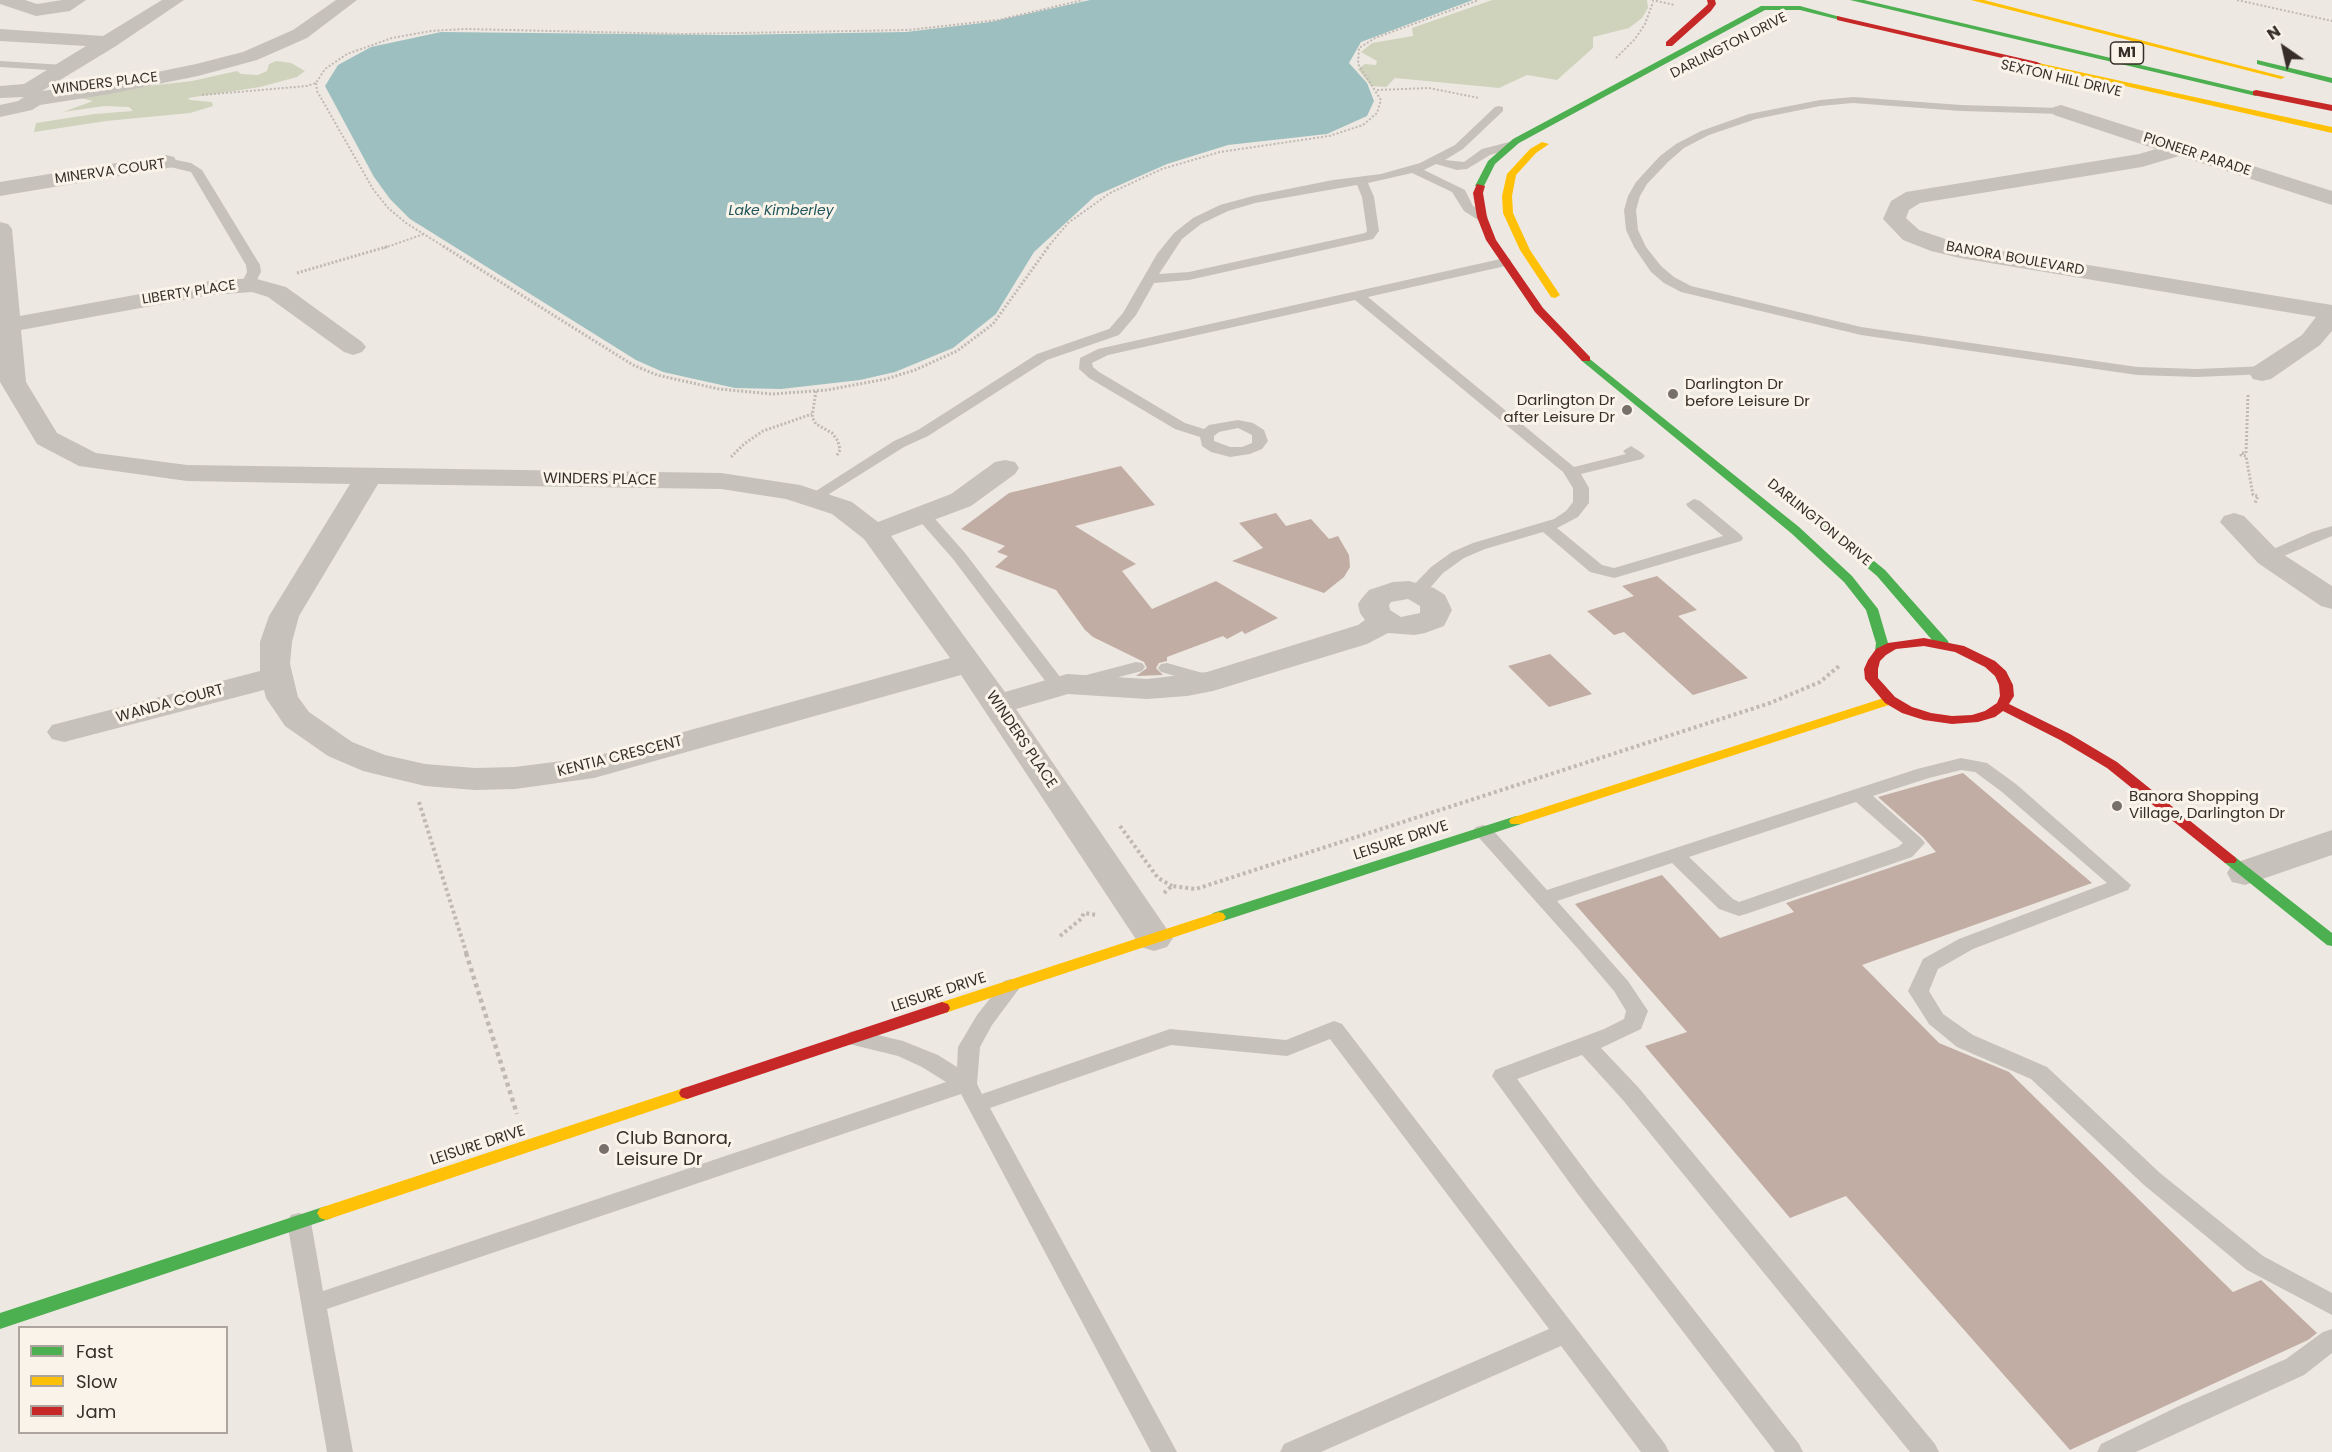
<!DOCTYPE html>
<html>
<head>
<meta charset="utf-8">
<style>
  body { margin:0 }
  #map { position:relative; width:2332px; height:1452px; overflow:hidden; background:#eee8e2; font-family:Poppins,sans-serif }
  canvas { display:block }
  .legend { position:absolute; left:18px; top:1326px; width:210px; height:108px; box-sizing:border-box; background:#faf3ea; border:2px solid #aca49d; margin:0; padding:8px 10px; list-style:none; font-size:18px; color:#382e29 }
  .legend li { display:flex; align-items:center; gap:12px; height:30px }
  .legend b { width:30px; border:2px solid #aca49d }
  .north { position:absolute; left:2254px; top:18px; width:60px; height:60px; -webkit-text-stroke:4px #faf3ea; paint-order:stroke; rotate:326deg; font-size:16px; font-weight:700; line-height:24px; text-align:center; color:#382e29 }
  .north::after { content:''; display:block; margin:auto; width:21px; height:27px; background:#382e29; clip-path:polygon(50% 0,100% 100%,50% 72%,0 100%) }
</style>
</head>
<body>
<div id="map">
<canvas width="2332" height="1452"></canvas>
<ul class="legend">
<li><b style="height:8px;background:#4caf50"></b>Fast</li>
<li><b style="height:8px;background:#ffc107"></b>Slow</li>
<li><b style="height:8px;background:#c62828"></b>Jam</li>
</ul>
<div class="north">N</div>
</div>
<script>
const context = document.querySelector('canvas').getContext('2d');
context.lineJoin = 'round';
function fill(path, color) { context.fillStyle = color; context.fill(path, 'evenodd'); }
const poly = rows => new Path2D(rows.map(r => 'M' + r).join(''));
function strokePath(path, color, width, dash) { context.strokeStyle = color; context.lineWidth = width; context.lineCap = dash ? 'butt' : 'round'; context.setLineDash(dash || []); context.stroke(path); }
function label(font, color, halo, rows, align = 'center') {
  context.font = font + ' Poppins,sans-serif'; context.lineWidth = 6; context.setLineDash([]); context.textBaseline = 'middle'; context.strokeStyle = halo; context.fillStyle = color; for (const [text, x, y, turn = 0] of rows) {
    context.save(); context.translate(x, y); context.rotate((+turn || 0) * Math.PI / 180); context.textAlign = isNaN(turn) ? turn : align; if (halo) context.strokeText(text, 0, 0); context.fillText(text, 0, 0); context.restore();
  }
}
const green = poly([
  [1492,0,1647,0,1648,8,1642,18,1629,28,1593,37,1593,48,1557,80,1527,75,1499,88,1395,78,1386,87,1371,86,1358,69,1365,64,1376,65,1377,61,1361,52,1372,43,1413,36,1412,28],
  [276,61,291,63,305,71,297,77,260,87,188,98,190,100,212,102,213,106,190,113,106,121,34,132,36,123,94,114,133,111,129,107,104,106,63,112,93,101,80,98,122,89,192,81,237,71,241,74,258,75,267,71,269,64]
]);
const water = poly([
  [1090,0,1473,0,1361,42,1349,63,1367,83,1374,101,1367,116,1327,134,1228,145,1167,164,1095,196,1034,252,996,314,953,348,895,372,860,380,781,389,735,388,663,372,636,360,410,219,390,199,374,177,325,86,338,65,371,47,441,32,724,35,906,32,990,22]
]);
const building = poly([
  [1121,466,1155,505,1075,526,1136,564,1122,571,1152,609,1216,581,1278,618,1245,634,1242,631,1227,639,1223,636,1167,657,1167,661,1159,663,1156,668,1163,675,1136,676,1147,668,1144,662,1093,637,1085,630,1056,590,995,567,1008,556,997,552,1005,546,961,529,1009,493],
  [1276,513,1286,526,1311,519,1329,539,1338,536,1349,555,1350,567,1344,577,1324,593,1232,561,1263,548,1239,523],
  [1657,576,1697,610,1678,616,1748,678,1693,695,1624,632,1614,635,1587,611,1634,596,1622,586],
  [1550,654,1592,694,1549,707,1508,666],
  [1963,773,2092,883,1862,965,1939,1043,2009,1072,2233,1292,2261,1280,2317,1333,2308,1340,2070,1450,1846,1196,1790,1218,1645,1046,1687,1032,1575,904,1662,875,1720,938,1794,912,1786,903,1936,852,1923,837,1878,797]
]);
const pathFar3 = poly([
  [1652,0,1675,5],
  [2237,0,2332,21],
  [1616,58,1635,39,1645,24,1653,2],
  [316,83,317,91,373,189,388,208,406,223,446,248],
  [1377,90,1429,88,1479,98],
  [202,95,307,86,316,83,325,69,347,54,392,38,431,31,464,29,684,34,908,30,998,20,1083,0],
  [384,248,424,234],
  [1047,248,1068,223,1110,193,1162,169,1220,152,1329,136,1363,125,1377,113,1381,100,1358,64,1359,48,1375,38,1479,0]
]);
const pathFar2 = poly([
  [443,246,633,365,657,375,719,389,772,394,827,390,886,379,915,370,957,351,993,324,1049,246],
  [297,273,389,246],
  [816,391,812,417,816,424,832,433,838,441,840,450,836,457],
  [2248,395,2246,453,2241,453,2241,455,2246,456,2253,495,2258,496,2255,503],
  [731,457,744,444,763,431,812,414]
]);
const pathFar1 = poly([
  [419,802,467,955],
  [1120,826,1158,878,1172,886],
  [1164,893,1172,886,1196,889,1770,703,1820,682,1839,666],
  [1060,936,1081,919,1084,913,1097,915]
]);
const path = poly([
  [466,953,517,1114]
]);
const lane = poly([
  [0,61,64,65,69,68,64,71,0,67,0,61],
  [1853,97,1961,105,2061,108,2067,111,2061,114,1961,111,1853,103,1820,106,1756,119,1709,135,1684,148,1668,162,1647,184,1640,196,1636,210,1638,230,1646,247,1661,266,1674,277,1691,286,1861,327,2137,367,2197,369,2267,366,2274,370,2267,374,2197,377,2137,375,1861,335,1681,292,1664,283,1651,272,1634,247,1626,230,1624,210,1628,196,1636,182,1660,156,1676,144,1701,131,1749,114,1820,100,1853,97],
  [1499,106,1503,107,1503,111,1463,149,1445,160,1464,162,1482,149,1509,142,1513,144,1513,148,1490,155,1467,169,1457,170,1436,164,1424,170,1465,190,1473,206,1486,214,1488,217,1486,220,1478,220,1464,211,1452,192,1412,173,1368,183,1374,197,1379,231,1373,239,1189,280,1154,283,1136,315,1119,335,1047,360,928,436,904,447,818,501,813,503,805,498,894,441,918,430,1037,354,1109,329,1123,313,1157,254,1174,233,1193,218,1220,205,1253,196,1333,180,1381,174,1420,163,1455,145,1495,107,1499,106],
  [1357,185,1362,197,1367,231,1365,233,1189,272,1159,274,1182,239,1201,224,1228,211,1255,203,1357,185],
  [166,158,191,163,202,170,260,265,261,272,253,287,248,288,241,284,247,272,246,265,191,172,162,165,162,159,166,158],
  [1505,258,1510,259,1511,262,1510,265,1368,297,1574,467,1626,454,1623,451,1631,446,1642,453,1645,456,1642,459,1581,474,1589,488,1589,503,1578,517,1557,528,1602,565,1614,568,1723,536,1688,507,1686,504,1694,499,1700,501,1741,535,1743,538,1741,541,1614,578,1590,572,1543,532,1485,549,1464,558,1443,573,1423,596,1411,596,1409,592,1411,588,1431,567,1452,552,1473,543,1554,519,1566,511,1573,502,1573,488,1563,472,1355,300,1108,355,1092,363,1093,367,1099,372,1185,423,1204,429,1209,425,1238,420,1253,423,1264,430,1268,441,1262,449,1250,454,1230,457,1211,452,1202,446,1200,437,1175,429,1089,378,1079,369,1080,358,1098,349,1505,258],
  [1238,428,1252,435,1252,443,1242,447,1230,447,1214,441,1214,436,1219,432,1238,428],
  [923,510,929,512,965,553,1064,682,1067,686,1064,690,1052,690,953,559,917,518,915,515,923,510],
  [2332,526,2332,536,2274,560,2262,560,2260,557,2262,554,2312,532,2332,526],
  [1136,662,1142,663,1145,667,1142,671,1081,687,1075,686,1072,682,1075,678,1136,662],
  [1167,663,1217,677,1220,681,1217,685,1211,686,1161,672,1158,668,1161,664,1167,663],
  [1961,758,1987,763,2016,784,2131,885,2128,890,1973,949,1938,969,1929,991,1943,1014,1973,1035,2047,1067,2160,1173,2263,1256,2332,1293,2332,1315,2247,1270,2144,1185,2031,1079,1957,1047,1929,1024,1908,991,1923,959,1959,939,2107,883,2002,792,1975,772,1961,770,1929,778,1873,796,1922,839,1925,843,1912,857,1746,914,1739,916,1719,909,1672,863,1557,901,1628,981,1648,1011,1641,1029,1601,1048,1638,1087,1935,1444,1939,1452,1910,1452,1622,1099,1582,1055,1517,1079,1593,1181,1799,1444,1803,1452,1775,1452,1577,1193,1492,1076,1495,1070,1604,1029,1624,1019,1626,1011,1614,991,1580,951,1473,831,1476,827,1483,825,1490,827,1547,890,1917,769,1961,758],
  [1856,802,1903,843,1898,847,1739,902,1733,899,1689,857,1856,802],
  [1011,979,1018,981,1021,986,992,1025,980,1047,977,1084,982,1094,1170,1029,1286,1040,1334,1021,1342,1024,1665,1444,1669,1452,1641,1452,1561,1346,1321,1452,1280,1452,1284,1444,1549,1329,1330,1039,1287,1056,1171,1045,990,1108,1177,1452,1151,1452,961,1094,327,1309,353,1452,327,1452,287,1222,291,1215,299,1213,307,1215,311,1222,323,1291,946,1082,922,1067,898,1056,849,1044,846,1038,849,1032,857,1030,903,1041,938,1055,957,1067,958,1047,977,1015,1004,981,1011,979],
  [2332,1329,2332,1353,2304,1375,2136,1452,2097,1452,2101,1444,2179,1406,2286,1359,2323,1332,2332,1329]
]);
const street = poly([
  [0,0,25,0,37,4,62,0,86,0,70,11,36,16,0,4,0,0],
  [162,0,184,0,116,46,42,91,104,83,196,64,243,52,293,30,336,0,357,0,307,38,257,60,198,76,104,95,40,105,32,110,0,117,0,105,18,101,24,97,0,98,0,86,24,84,86,46,0,41,0,29,103,36,162,0],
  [2061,105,2332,191,2332,205,2179,156,2142,167,1920,203,1909,210,1906,218,1919,230,1960,244,2332,305,2332,331,2320,345,2271,379,2262,381,2253,379,2249,373,2253,367,2302,335,2316,317,1960,258,1931,251,1903,240,1883,219,1891,201,1906,192,2139,154,2156,149,2054,115,2051,111,2054,107,2061,105],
  [166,155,174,157,177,162,174,167,0,196,0,182,166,155],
  [0,222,8,224,12,229,20,316,211,281,253,278,286,287,362,342,366,347,362,352,353,355,344,352,268,297,252,292,211,295,21,330,26,382,57,433,96,453,187,465,721,473,800,485,852,502,878,522,951,494,995,462,1005,460,1015,462,1019,468,1015,474,971,506,891,536,1005,692,1067,674,1147,679,1207,672,1358,625,1365,620,1360,613,1358,604,1362,598,1369,590,1393,582,1409,581,1434,588,1445,595,1452,610,1444,626,1425,633,1414,635,1388,633,1367,644,1213,691,1187,696,1147,699,1068,694,1016,709,1173,938,1167,947,1154,951,1141,947,961,675,594,778,515,789,475,790,425,786,363,771,328,756,285,726,266,698,264,690,64,742,52,739,47,732,52,725,260,671,260,642,269,616,350,484,187,481,79,466,37,444,0,382,0,222],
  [378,484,721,489,786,499,832,514,864,539,950,658,593,757,515,767,475,768,425,764,385,755,352,742,309,712,298,697,290,664,292,642,299,616,378,484],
  [1408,599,1420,606,1420,613,1401,617,1390,610,1389,605,1391,602,1408,599],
  [2234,513,2244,516,2278,551,2332,586,2332,609,2321,606,2258,563,2220,522,2224,516,2234,513],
  [2332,830,2332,855,2245,885,2232,882,2227,873,2232,864,2332,830]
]);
const fast = poly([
  [1850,0,1864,0,2260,93,2256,96,1850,0],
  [1761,6,1800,6,1844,18,1840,20,1800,10,1765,10,1519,143,1495,164,1483,188,1475,186,1488,161,1513,139,1761,6],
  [2257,60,2332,78,2332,83,2257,64,2257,60],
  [1586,356,1799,527,1852,576,1878,609,1888,643,1886,655,1881,656,1875,652,1876,643,1866,610,1844,582,1791,533,1582,361,1581,359,1586,356],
  [1805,506,1809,508,1885,570,1948,641,1949,644,1948,647,1938,647,1877,576,1801,512,1799,510,1805,506],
  [1516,816,1523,821,1521,824,1223,921,1213,921,1210,917,1213,913,1516,816],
  [2230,855,2235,857,2332,933,2332,946,2327,945,2225,863,2223,860,2230,855],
  [326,1206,332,1208,335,1213,332,1218,0,1329,0,1313,326,1206]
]);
const slow = poly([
  [1971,0,1984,0,2285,77,2281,79,1971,0],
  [2034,62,2332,127,2332,133,2037,66,2033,64,2034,62],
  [1542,142,1549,144,1536,153,1516,175,1512,196,1513,213,1530,250,1560,295,1555,298,1551,297,1520,250,1503,213,1502,196,1507,174,1530,149,1542,142],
  [1890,696,1897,700,1895,703,1521,824,1511,824,1509,821,1511,818,1890,696],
  [1218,912,1223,913,1226,917,1223,921,948,1012,942,1014,936,1012,934,1008,936,1004,1218,912],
  [687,1087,693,1089,695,1093,693,1097,326,1220,320,1218,317,1213,320,1208,687,1087]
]);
const jam = poly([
  [1707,0,1715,0,1716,4,1711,11,1672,46,1666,46,1666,42,1705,7,1708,4,1707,0],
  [1837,16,2037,62,2041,64,2037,66,1837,20,1837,16],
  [2256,90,2332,105,2332,111,2253,95,2253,91,2256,90],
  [1477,184,1485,186,1483,193,1487,217,1496,240,1543,308,1590,357,1590,361,1582,361,1535,312,1486,240,1477,217,1473,193,1477,184],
  [1924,638,1964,646,1995,661,2006,671,2013,685,2014,696,2009,704,2070,734,2117,762,2235,857,2237,860,2235,863,2225,863,2107,768,2060,740,2003,711,1995,717,1978,722,1952,724,1924,720,1902,713,1885,703,1865,679,1864,669,1868,660,1876,649,1888,643,1924,638],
  [1924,646,1955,652,1985,667,1995,676,1999,685,2000,696,1997,703,1985,711,1972,715,1952,716,1931,713,1912,707,1895,697,1878,678,1878,669,1880,661,1886,655,1896,649,1924,646],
  [942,1002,948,1004,950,1008,948,1012,687,1099,681,1097,679,1093,681,1089,942,1002]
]);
const markers = [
  [1673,394,6,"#786f6a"],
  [1627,410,6,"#786f6a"],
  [2117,806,6,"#786f6a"],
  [604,1149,6,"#786f6a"]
];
const farStreetnames = [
  ["DARLINGTON DRIVE",1729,46,-27],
  ["SEXTON HILL DRIVE",2061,79,13],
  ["WINDERS PLACE",105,84,-7],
  ["PIONEER PARADE",2197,155,18],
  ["MINERVA COURT",110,172,-8],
  ["BANORA BOULEVARD",2015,259,10],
  ["LIBERTY PLACE",189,293,-9],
  ["DARLINGTON DRIVE",1819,523,39]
];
const shields = [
  [2127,53,33]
];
const shieldNames = [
  ["M1",2127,53]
];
const farWaternames = [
  ["Lake Kimberley",781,211]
];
const poiNames = [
  ["Darlington Dr",1685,385],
  ["before Leisure Dr",1685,402],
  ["Darlington Dr",1615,401,"right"],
  ["after Leisure Dr",1615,418,"right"],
  ["Banora Shopping",2129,797],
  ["Village, Darlington Dr",2129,814]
];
const streetNames = [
  ["WINDERS PLACE",600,480,1],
  ["WANDA COURT",170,704,-15],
  ["WINDERS PLACE",1021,740,56],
  ["KENTIA CRESCENT",620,757,-14],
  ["LEISURE DRIVE",1401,841,-18],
  ["LEISURE DRIVE",939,993,-18],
  ["LEISURE DRIVE",478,1146,-18]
];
const nearPoinames = [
  ["Club Banora,",616,1139],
  ["Leisure Dr",616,1160]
];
fill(green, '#cfd3bc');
fill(water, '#9ebfbf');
fill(building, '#c1ada4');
strokePath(pathFar3, '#c0b9b3', 2, [2, 2]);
strokePath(pathFar2, '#c0b9b3', 3, [2, 2]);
strokePath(pathFar1, '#c0b9b3', 4, [3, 3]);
strokePath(path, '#c0b9b3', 4.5, [4, 4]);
fill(lane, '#c7c1bb');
fill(street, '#c7c1bb');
fill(fast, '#4caf50');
fill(slow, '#ffc107');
fill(jam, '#c62828');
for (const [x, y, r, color] of markers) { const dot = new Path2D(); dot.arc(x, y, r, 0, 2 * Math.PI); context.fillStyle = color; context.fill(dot); strokePath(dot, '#faf3ea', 2); }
label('14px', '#382e29', '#faf3ea', farStreetnames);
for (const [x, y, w] of shields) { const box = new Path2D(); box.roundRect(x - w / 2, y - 11, w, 22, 4.5); context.fillStyle = '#faf3ea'; context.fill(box); strokePath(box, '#382e29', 1.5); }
label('bold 14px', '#382e29', null, shieldNames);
label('italic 14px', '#1e555a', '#faf3ea', farWaternames);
label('15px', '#382e29', '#faf3ea', poiNames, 'left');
label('15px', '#382e29', '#faf3ea', streetNames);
label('18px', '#382e29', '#faf3ea', nearPoinames, 'left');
</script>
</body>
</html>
